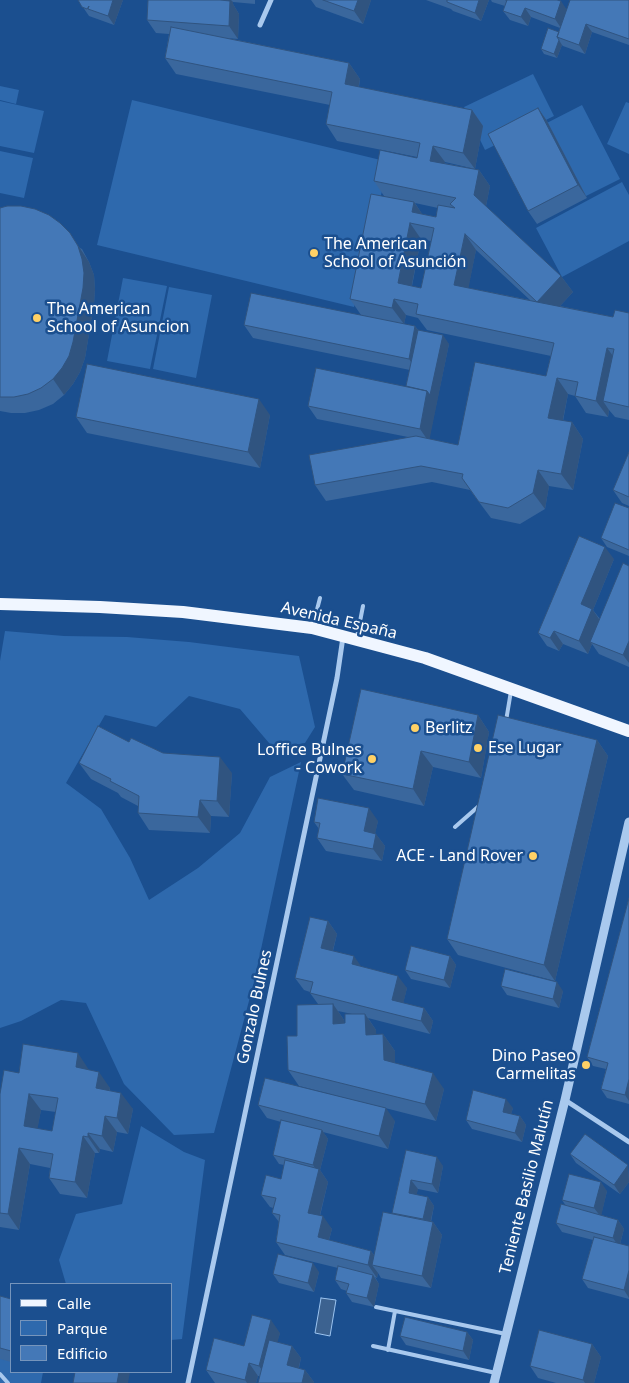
<!DOCTYPE html>
<html>
<head>
<meta charset="utf-8">
<style>
  body { margin:0 }
  #map { position:relative; width:629px; height:1383px; overflow:hidden; background:#1b4f8f; font-family:"Noto Sans",sans-serif }
  canvas { display:block }
  .legend { position:absolute; left:10px; top:1283px; width:162px; height:90px; box-sizing:border-box; background:#1b4f8f; border:1px solid #7695bc; margin:0; padding:6px 9px; list-style:none; font-size:15px; color:#fff }
  .legend li { display:flex; align-items:center; gap:10px; height:25px }
  .legend b { width:25px; border:1px solid #7695bc }
</style>
</head>
<body>
<div id="map">
<canvas width="629" height="1383"></canvas>
<ul class="legend">
<li><b style="height:6px;background:#f0f6ff"></b>Calle</li>
<li><b style="height:14px;background:#2e69ad"></b>Parque</li>
<li><b style="height:14px;background:#4478b7"></b>Edificio</li>
</ul>
</div>
<script>
const context = document.querySelector('canvas').getContext('2d');
context.lineJoin = 'round';
function fill(path, color) { context.fillStyle = color; context.fill(path, 'evenodd'); }
const poly = rows => new Path2D(rows.map(r => 'M' + r).join(''));
function strokePath(path, color, width, dash) { context.strokeStyle = color; context.lineWidth = width; context.lineCap = dash ? 'butt' : 'round'; context.setLineDash(dash || []); context.stroke(path); }
function label(font, color, halo, rows, align = 'center') {
  context.font = font + ' "Noto Sans",sans-serif'; context.lineWidth = 5; context.setLineDash([]); context.textBaseline = 'middle'; context.strokeStyle = halo; context.fillStyle = color; for (const [text, x, y, turn = 0] of rows) {
    context.save(); context.translate(x, y); context.rotate((+turn || 0) * Math.PI / 180); context.textAlign = isNaN(turn) ? turn : align; if (halo) context.strokeText(text, 0, 0); context.fillText(text, 0, 0); context.restore();
  }
}
const green = poly([
  [533,74,554,116,485,150,464,107],
  [0,86,19,90,16,104,0,100],
  [132,100,389,162,354,307,97,245],
  [0,101,44,111,34,153,0,146],
  [626,102,629,103,629,154,607,144],
  [582,105,620,179,576,201,539,127],
  [0,151,33,158,24,198,0,193],
  [622,182,629,195,629,241,562,277,536,228],
  [123,278,167,286,150,369,107,361],
  [169,287,212,295,196,378,153,369],
  [5,631,64,636,127,637,189,642,299,656,315,727,305,743,275,750,240,709,189,696,156,727,105,715,66,783,101,809,130,858,149,900,198,868,240,833,270,777,301,762,254,982,214,1133,174,1135,124,1084,86,1003,61,1000,21,1021,0,1028,0,661],
  [141,1126,184,1152,205,1160,182,1339,171,1340,171,1284,66,1284,59,1260,76,1214,122,1204],
  [0,1302,11,1305,11,1372,43,1372,41,1383,0,1383]
]);
const water = poly([
  [321,1298,336,1300,330,1336,315,1333,321,1298]
]);
const service = poly([
  [313,625,320,598],
  [357,637,363,606],
  [506,721,511,691],
  [455,827,480,805],
  [376,1307,506,1334],
  [373,1346,496,1373],
  [388,1350,395,1311],
  [0,1374,8,1383]
]);
const minor = poly([
  [260,25,271,0],
  [565,1100,629,1142],
  [188,1383,337,678,343,637]
]);
const tertiary = poly([
  [494,1383,565,1100,629,822]
]);
const primary = poly([
  [0,604,100,607,183,612,312,628,425,658,629,731]
]);
const wall = poly([
  [78,0,123,0,114,25,89,16],
  [148,0,255,0,255,4,233,2,233,4,239,14,238,39,227,38,349,63,360,79,359,87,472,110,483,126,475,169,445,162,444,163,479,170,490,186,486,206,561,276,573,292,560,306,613,317,629,313,629,420,615,417,609,410,608,417,586,413,575,396,568,394,563,421,572,422,583,439,573,490,549,486,545,509,520,524,491,518,470,490,432,482,326,501,315,485,408,437,317,419,308,406,406,386,410,370,253,338,244,325,361,315,350,299,384,196,374,181,417,158,417,157,337,141,326,124,330,105,176,74,165,58,169,34,156,33,147,20],
  [415,203,438,208,436,217,422,214],
  [421,239,431,241,421,288,412,286],
  [476,250,530,300,468,288],
  [406,315,418,318,427,330,551,356,546,376,458,445,429,439,449,344,418,330,415,326,404,324],
  [311,0,371,0,363,24,316,7],
  [426,0,489,0,481,21,453,11,451,9],
  [491,0,557,0,567,10,629,0,629,45,592,32,585,54,563,46,562,45,557,58,544,54,541,49,559,32,560,28,531,17,528,26,510,20,503,11,505,6,492,2],
  [538,108,547,121,587,198,537,224,528,211],
  [0,208,82,249,89,262,94,275,95,289,94,304,85,358,80,372,73,384,64,395,53,404,39,410,25,413,11,413,0,411],
  [270,415,260,468,87,433,76,417],
  [629,452,629,506,622,503,613,490],
  [629,508,629,556,607,547,601,538],
  [614,559,593,610,600,619,629,566,629,667,599,654,592,644,588,654,563,644,559,651,547,646,538,633],
  [478,715,489,732,481,778,433,767,424,806,354,790,342,774],
  [597,740,608,756,555,981,458,955,447,939],
  [129,742,163,753,232,773,229,817,211,816,210,833,149,830,138,813,138,806,121,797,118,793,91,779,79,763],
  [378,821,375,833,385,846,382,861,326,851,317,838,319,829,314,822],
  [629,898,629,1104,607,1098,601,1089,606,1069,593,1066,587,1057],
  [328,921,337,934,333,951,361,967,407,988,403,1003,424,1008,433,1021,430,1034,368,1018,376,1030,376,1035,383,1034,395,1051,395,1063,444,1089,436,1121,299,1086,288,1070,297,1036,318,1004,310,993,310,992,304,990,295,978],
  [338,1011,352,1014,345,1023,344,1023,344,1020],
  [450,956,456,965,450,988,411,979,405,970],
  [501,986,563,991,559,1008,507,995],
  [89,1070,110,1088,110,1091,133,1109,128,1134,117,1132,113,1152,100,1149,99,1153,95,1153,87,1198,60,1194,49,1178,50,1168,30,1164,19,1230,0,1227,0,1094,19,1073],
  [41,1110,56,1112,52,1131,37,1129],
  [258,1105,395,1121,388,1149,323,1132,328,1139,320,1170,328,1182,320,1216,332,1229,329,1240,371,1251,374,1255,393,1214,392,1213,406,1150,443,1166,438,1193,418,1189,416,1195,428,1197,434,1206,431,1222,433,1222,442,1235,431,1288,381,1278,378,1273,377,1278,375,1277,379,1284,374,1307,352,1302,346,1293,347,1291,341,1289,335,1280,338,1268,285,1255,276,1242,279,1222,272,1213,273,1208,270,1207,261,1195,281,1179,284,1165,279,1164,273,1155,281,1122,267,1118],
  [513,1108,511,1114,520,1116,526,1125,522,1142,472,1129,466,1120],
  [570,1154,628,1165,629,1182,620,1194,576,1163],
  [607,1191,601,1215,618,1220,624,1229,620,1244,629,1246,629,1299,588,1288,582,1279,593,1240,562,1232,556,1223,566,1206,562,1200],
  [319,1272,314,1292,279,1283,273,1274],
  [0,1296,11,1299,11,1362,0,1359],
  [467,1332,473,1340,469,1360,406,1345,400,1336],
  [280,1333,277,1342,292,1346,301,1358,299,1368,305,1370,314,1382,258,1376,256,1383,215,1383,206,1370,244,1346],
  [592,1344,601,1357,594,1383,556,1383,538,1378,530,1366]
]);
const shadedWall = poly([
  [113,0,123,0,114,25,108,16],
  [226,0,231,0,233,2,233,4,239,14,238,39,229,26],
  [358,0,371,0,363,24,354,11],
  [479,0,489,0,481,21,475,13],
  [561,1,567,10,561,28,555,19],
  [525,8,531,17,528,26,521,17],
  [586,24,592,32,585,54,579,45],
  [559,40,562,45,557,58,554,54],
  [349,63,360,79,356,100,345,84],
  [538,108,547,121,587,198,578,185],
  [472,110,483,126,475,169,463,153],
  [433,146,445,162,442,177,430,161],
  [479,170,490,186,485,211,474,195],
  [414,202,425,218,412,212],
  [410,223,421,239,409,299,398,283],
  [70,233,89,262,94,275,95,289,94,304,85,358,80,372,73,384,64,395,53,379],
  [465,234,476,250,466,301,454,285],
  [561,276,573,292,549,318,537,302],
  [394,299,406,315,404,324,392,308],
  [415,326,424,339,418,372,409,359],
  [443,335,449,344,429,442,420,429,427,391],
  [607,348,619,364,603,401,609,410,608,417,596,401],
  [557,378,568,394,560,434,548,418],
  [259,399,270,415,260,468,248,452],
  [572,422,583,439,573,490,561,474],
  [538,470,549,486,545,509,533,493],
  [605,547,614,559,593,610,601,622,590,642,592,644,588,654,579,641,581,604],
  [554,631,563,644,559,651,550,638],
  [629,641,629,663,623,655],
  [478,715,489,732,481,778,469,762],
  [597,740,608,756,555,981,544,965],
  [421,751,433,767,424,806,413,789],
  [220,757,232,773,229,817,217,801],
  [200,800,211,816,210,833,198,817],
  [369,808,378,821,373,844,364,831],
  [376,834,385,846,382,861,373,849],
  [328,921,337,934,330,961,321,948],
  [354,956,363,969,352,964],
  [450,956,456,965,450,988,444,980],
  [398,976,407,988,401,1013,392,1000],
  [557,982,563,991,559,1008,553,999],
  [333,1004,344,1020,345,1040,333,1024],
  [424,1008,433,1021,430,1034,421,1021],
  [365,1014,376,1030,377,1051,366,1035],
  [383,1034,395,1051,395,1076,384,1060],
  [78,1053,89,1070,76,1067],
  [99,1072,110,1088,107,1105,96,1088],
  [433,1073,444,1089,436,1121,425,1104],
  [629,1079,629,1101,625,1095],
  [121,1093,133,1109,128,1134,117,1118],
  [29,1094,41,1110,35,1143,24,1126],
  [506,1099,513,1108,509,1121,503,1112],
  [386,1108,395,1121,388,1149,379,1136],
  [105,1116,117,1132,113,1152,102,1136],
  [520,1116,526,1125,522,1142,515,1133],
  [322,1130,328,1139,320,1170,328,1182,317,1226,308,1213,318,1173,313,1165],
  [88,1133,100,1149,99,1153,88,1137],
  [83,1136,95,1153,87,1198,75,1182],
  [19,1148,30,1164,19,1230,8,1214],
  [437,1157,443,1166,438,1193,432,1184],
  [628,1165,629,1182,620,1194,614,1185],
  [411,1180,418,1189,415,1202,409,1193],
  [601,1182,607,1191,601,1217,594,1208],
  [428,1197,434,1206,429,1228,423,1219],
  [323,1216,332,1229,326,1250,318,1237],
  [618,1220,624,1229,619,1247,613,1238],
  [433,1222,442,1235,431,1288,422,1276],
  [371,1251,380,1264,372,1265,378,1273,377,1278,368,1265],
  [313,1263,319,1272,314,1292,308,1283],
  [629,1270,629,1298,624,1290],
  [373,1275,379,1284,374,1307,367,1298],
  [271,1320,280,1333,268,1378,259,1366],
  [467,1332,473,1340,469,1360,463,1351],
  [592,1344,601,1357,594,1383,585,1383,583,1380],
  [292,1346,301,1358,296,1378,287,1365],
  [249,1363,258,1376,256,1383,247,1383,245,1380],
  [305,1370,314,1382,314,1383,302,1383],
  [119,1372,130,1372,128,1383,117,1383]
]);
const building = poly([
  [78,0,113,0,108,16,88,9,89,6,87,9,82,7,78,0],
  [148,0,220,0,230,1,229,26,147,20,148,0],
  [323,0,358,0,354,11,323,0],
  [447,0,479,0,475,13,447,2,447,0],
  [506,0,557,0,561,1,555,19,525,8,521,17,503,11,507,0,506,0],
  [570,0,629,0,629,39,586,24,579,45,557,37,570,0],
  [171,27,349,63,345,84,472,110,463,153,433,146,430,161,479,170,474,195,561,276,537,302,613,317,615,310,629,313,629,407,603,401,614,349,607,348,596,401,575,396,578,382,557,378,548,418,572,422,561,474,538,470,533,493,508,508,479,502,462,478,463,474,421,466,315,485,309,455,416,436,458,445,475,362,546,376,554,343,416,314,418,304,394,299,392,308,350,299,371,194,414,202,412,212,436,217,438,205,455,208,450,204,456,198,374,181,380,150,417,158,420,143,326,124,332,92,165,58,171,27],
  [410,223,434,228,421,288,398,283,410,223],
  [465,234,537,302,454,285,465,234],
  [548,28,559,32,557,37,559,40,554,54,541,49,548,28],
  [538,108,578,185,528,211,488,134,538,108],
  [7,206,21,206,35,209,49,215,60,223,70,233,78,246,82,259,84,273,83,288,73,342,69,356,62,368,53,379,41,388,28,394,14,397,0,397,0,208,7,206],
  [251,293,415,326,409,359,244,325,251,293],
  [418,330,443,335,430,395,427,391,406,386,418,330],
  [87,364,259,399,248,452,76,417,87,364],
  [316,368,427,391,420,429,308,406,316,368],
  [629,452,629,497,613,490,629,452],
  [615,503,629,508,629,550,601,538,615,503],
  [579,536,605,547,581,604,592,609,579,641,554,631,550,638,538,633,579,536],
  [623,563,629,566,629,641,623,655,590,642,623,563],
  [361,689,478,715,469,762,421,751,413,789,342,774,361,689],
  [498,715,597,740,544,965,447,939,498,715],
  [98,726,129,742,131,738,163,753,220,757,217,801,200,800,198,817,138,813,139,796,110,781,111,779,79,763,98,726],
  [318,798,369,808,364,831,376,834,373,849,317,838,320,823,314,822,318,798],
  [629,898,629,1079,625,1095,601,1089,608,1063,587,1057,629,898],
  [310,917,328,921,321,948,354,956,352,964,398,976,392,1000,424,1008,421,1021,310,993,313,982,295,978,310,917],
  [411,946,450,956,444,980,405,970,411,946],
  [505,969,557,982,553,999,501,986,505,969],
  [333,1004,333,1024,345,1023,345,1014,365,1014,366,1035,383,1034,384,1060,433,1073,425,1104,288,1070,287,1036,297,1036,297,1005,333,1004],
  [23,1044,78,1053,76,1067,99,1072,96,1088,121,1093,117,1118,105,1116,102,1136,88,1133,88,1137,83,1136,75,1182,49,1178,53,1154,19,1148,8,1214,0,1213,0,1094,4,1070,19,1073,23,1044],
  [29,1094,58,1098,52,1131,24,1126,29,1094],
  [265,1078,386,1108,379,1136,258,1105,265,1078],
  [473,1090,506,1099,503,1112,520,1116,515,1133,466,1120,473,1090],
  [281,1120,322,1130,313,1165,273,1155,281,1120],
  [585,1134,628,1165,614,1185,570,1154,585,1134],
  [406,1150,437,1157,432,1184,411,1180,409,1193,428,1197,423,1219,392,1213,406,1150],
  [285,1160,319,1169,308,1213,323,1216,318,1237,371,1251,368,1265,276,1242,280,1215,272,1213,276,1198,261,1195,266,1175,281,1179,285,1160],
  [569,1174,601,1182,594,1208,562,1200,569,1174],
  [561,1204,618,1220,613,1238,556,1223,561,1204],
  [383,1212,433,1222,422,1276,372,1265,383,1212],
  [594,1237,629,1246,629,1270,624,1290,582,1279,594,1237],
  [278,1254,313,1263,308,1283,273,1274,278,1254],
  [338,1266,373,1275,367,1298,346,1293,349,1284,335,1280,338,1266],
  [0,1296,11,1299,11,1351,0,1348,0,1296],
  [252,1315,271,1320,259,1366,249,1363,245,1380,206,1370,214,1338,244,1346,252,1315],
  [405,1317,467,1332,463,1351,400,1336,405,1317],
  [539,1330,592,1344,583,1380,530,1366,539,1330],
  [269,1340,292,1346,287,1365,305,1370,302,1383,258,1383,269,1340],
  [75,1372,119,1372,117,1383,73,1383,75,1372]
]);
const markers = [
  [314,253,5,"#ffd166"],
  [37,318,5,"#ffd166"],
  [415,728,5,"#ffd166"],
  [478,748,5,"#ffd166"],
  [372,759,5,"#ffd166"],
  [533,856,5,"#ffd166"],
  [586,1065,5,"#ffd166"]
];
const poiNames = [
  ["The American",324,244],
  ["School of Asunción",324,262],
  ["The American",47,309],
  ["School of Asuncion",47,327],
  ["Berlitz",425,728],
  ["Ese Lugar",488,748],
  ["Loffice Bulnes",362,750,"right"],
  ["- Cowork",362,768,"right"],
  ["ACE - Land Rover",523,856,"right"],
  ["Dino Paseo",576,1056,"right"],
  ["Carmelitas",576,1074,"right"]
];
const streetNames = [
  ["Avenida España",339,621,13],
  ["Gonzalo Bulnes",255,1007,-78],
  ["Teniente Basilio Malutín",527,1187,-76]
];
fill(green, '#2e69ad');
fill(water, '#3c6290');
strokePath(water, '#9cc4f0', 1);
strokePath(service, '#a9c9ee', 4);
strokePath(minor, '#a9c9ee', 5);
strokePath(tertiary, '#a9c9ee', 9);
strokePath(primary, '#f0f6ff', 12);
fill(wall, '#3a679d');
fill(shadedWall, '#305480');
fill(building, '#4478b7');
strokePath(building, '#305480', 1);
for (const [x, y, r, color] of markers) { const dot = new Path2D(); dot.arc(x, y, r, 0, 2 * Math.PI); context.fillStyle = color; context.fill(dot); strokePath(dot, '#1b4f8f', 2); }
label('16px', '#fff', '#1b4f8f', poiNames, 'left');
label('16px', '#fff', '#1b4f8f', streetNames);
</script>
</body>
</html>
